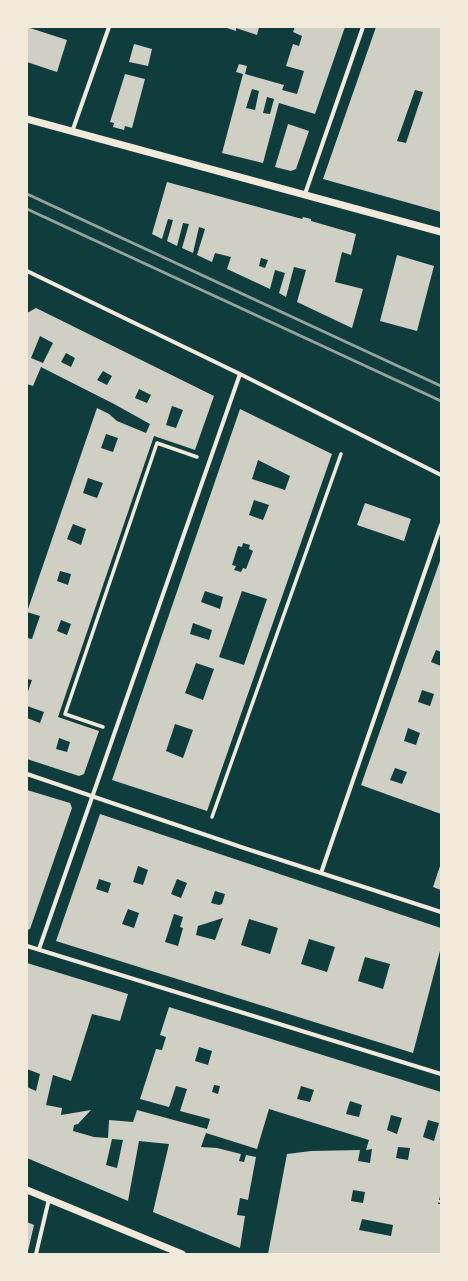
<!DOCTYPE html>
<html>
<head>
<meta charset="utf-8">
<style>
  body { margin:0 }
  #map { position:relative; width:468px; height:1281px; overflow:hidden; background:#0f3d3e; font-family:"Alegreya Sans",sans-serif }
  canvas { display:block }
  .frame { position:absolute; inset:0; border:28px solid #f1e9da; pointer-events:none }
</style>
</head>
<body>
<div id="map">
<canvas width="468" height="1281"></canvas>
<div class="frame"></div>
</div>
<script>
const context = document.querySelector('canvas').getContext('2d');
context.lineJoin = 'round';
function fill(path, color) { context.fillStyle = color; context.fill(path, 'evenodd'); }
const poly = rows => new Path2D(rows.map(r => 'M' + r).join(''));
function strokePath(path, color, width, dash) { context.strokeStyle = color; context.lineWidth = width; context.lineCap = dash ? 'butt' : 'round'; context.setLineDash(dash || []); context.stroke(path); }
const building = poly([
  [27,27,67,40,57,72,27,62],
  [224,27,259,27,257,35,236,28,236,31],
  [295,27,345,27,315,114,279,103,263,163,222,153,243,74,236,72,239,64,247,66,245,74,284,85,282,90,297,94,304,71,286,66,293,44,299,46,302,36,293,32],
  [252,89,259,91,255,110,246,108],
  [267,97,274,99,270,114,263,113],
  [376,27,441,27,441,212,323,179],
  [415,90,423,92,406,143,397,141],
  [134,44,152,49,148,66,129,62],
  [125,74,145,79,132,128,125,126,124,130,113,127,114,123,110,122],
  [288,124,309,131,296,169,291,171,275,167],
  [167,182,302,219,303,217,311,219,311,221,356,234,351,255,342,252,335,282,363,289,352,328,297,302,306,270,294,267,286,297,279,293,285,273,275,270,270,289,227,269,231,257,215,253,212,262,197,255,205,229,199,227,193,253,182,248,189,224,183,223,177,246,167,241,173,220,168,219,162,239,152,234],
  [261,258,268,260,265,268,259,266],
  [397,255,434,266,417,331,380,321],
  [36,308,214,396,195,450,154,436,58,717,99,731,84,774,79,776,27,759,27,718,40,723,44,712,27,706,27,694,32,680,27,679,27,638,32,639,40,616,27,612,97,408,109,414,117,421,146,433,150,424,114,404,41,367,33,386,27,384,27,313],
  [40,336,53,343,43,363,31,358],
  [66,353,75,358,71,367,61,362],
  [103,371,112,376,107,385,97,380],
  [139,389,151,395,147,403,135,398],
  [172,406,183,410,176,428,166,425],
  [106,434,118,438,113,452,101,448],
  [88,478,103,483,97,498,83,493],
  [73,524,86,529,81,545,67,539],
  [60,571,71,574,68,585,57,581],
  [61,620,71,624,67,635,57,631],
  [59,738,70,742,67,752,56,749],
  [240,409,332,454,207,811,112,780],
  [258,460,290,476,285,490,252,479],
  [254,500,269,505,263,520,249,515],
  [243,543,250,545,249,549,253,551,246,569,243,568,241,572,234,570,236,566,232,565,238,546,242,547],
  [205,591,223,597,220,609,201,602],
  [242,591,267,599,244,665,219,657],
  [193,623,212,630,209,640,190,634],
  [196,663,214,669,203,700,185,693],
  [175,724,193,730,183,758,166,751],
  [365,503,411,519,404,541,357,525],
  [441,558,441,652,436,650,431,662,441,666,441,814,361,785],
  [422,690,434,694,430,706,418,702],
  [408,728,420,733,416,745,404,741],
  [395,768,407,772,402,784,390,780],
  [27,790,70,803,72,808,30,929,27,930],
  [100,814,441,928,441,947,413,1053,56,941],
  [138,866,148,870,143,885,133,882],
  [99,879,111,883,108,893,96,889],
  [177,879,187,883,181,898,171,894],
  [215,891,225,894,222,904,219,905,211,903],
  [128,909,139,913,134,928,122,924],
  [174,914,183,917,180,927,183,928,178,946,165,942],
  [223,918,215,940,196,935,198,926],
  [249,919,278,928,270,954,241,945],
  [309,939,335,947,327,972,301,964],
  [365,957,390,964,383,989,358,981],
  [441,863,441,890,433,887],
  [27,963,128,994,120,1021,92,1014,71,1081,53,1075,46,1105,62,1108,61,1115,91,1110,78,1124,74,1125,73,1131,94,1137,108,1138,109,1120,133,1122,137,1110,207,1129,210,1119,180,1111,187,1089,176,1086,169,1107,140,1099,156,1049,162,1050,166,1037,160,1035,169,1007,441,1092,441,1192,438,1204,441,1204,441,1254,268,1254,287,1154,311,1151,360,1150,358,1161,370,1163,372,1149,366,1150,369,1140,269,1109,257,1149,206,1133,201,1147,217,1148,241,1154,239,1161,244,1162,246,1155,256,1157,248,1200,240,1198,237,1215,245,1216,240,1248,153,1212,169,1144,139,1141,128,1201,27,1158,27,1087,36,1091,40,1074,27,1069],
  [199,1047,212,1051,208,1065,195,1061],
  [214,1085,220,1086,218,1094,212,1092],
  [301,1086,314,1090,310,1102,297,1099],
  [350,1101,362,1105,359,1117,346,1114],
  [391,1115,402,1118,397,1134,387,1130],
  [428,1120,439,1123,434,1141,423,1137],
  [112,1139,123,1140,117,1168,106,1165],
  [398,1147,410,1148,408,1160,396,1158],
  [353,1190,365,1192,363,1203,351,1201],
  [362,1219,393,1225,391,1236,359,1230],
  [27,1222,34,1225,28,1251,27,1251]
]);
const path = poly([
  [439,1201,441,1202]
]);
const pedestrian = poly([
  [103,727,65,714,157,443,197,457],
  [212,817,341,454]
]);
const minor = poly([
  [72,132,109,27],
  [305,194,363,27],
  [27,271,240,374,441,475],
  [27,774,247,849,441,912],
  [321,873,441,525],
  [27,946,441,1074],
  [39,949,240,374],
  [36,1254,49,1199]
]);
const tertiary = poly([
  [27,119,441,232],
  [27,1190,182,1254]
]);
const rail = poly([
  [27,194,441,386],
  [27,209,441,401]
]);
fill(building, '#cfcfc3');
strokePath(path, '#f1e9da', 2.5);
strokePath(pedestrian, '#f1e9da', 3.5);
strokePath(minor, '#f1e9da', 4);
strokePath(tertiary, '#f1e9da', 7);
strokePath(rail, '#97a49c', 3);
</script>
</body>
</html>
